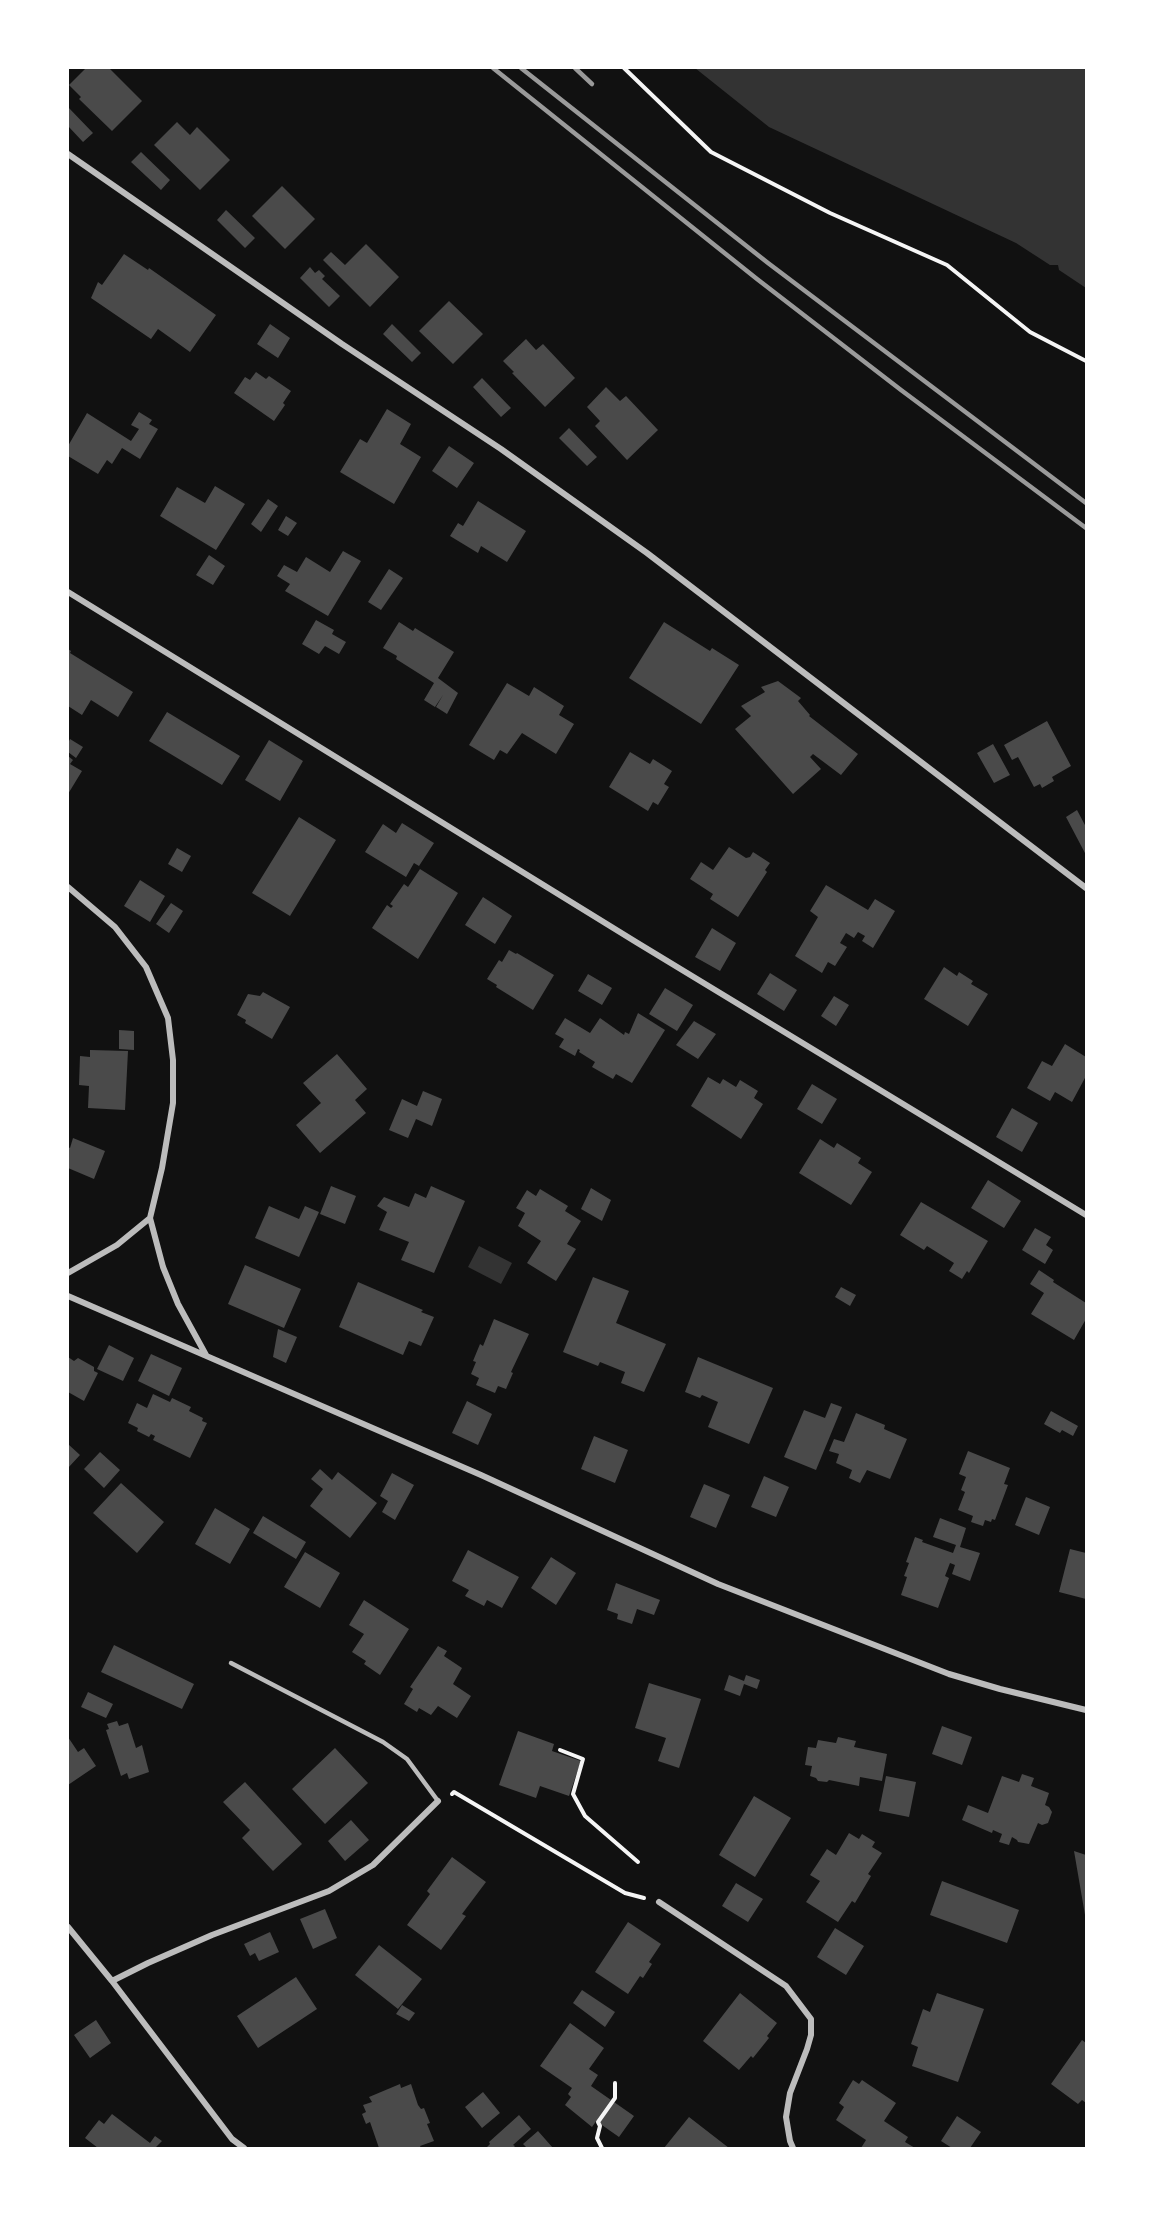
<!DOCTYPE html>
<html>
<head>
<meta charset="utf-8">
<style>
  body { margin:0 }
  #map { position:relative; width:1154px; height:2216px; overflow:hidden; background:#111; font-family:Manrope,sans-serif }
  canvas { display:block }
  .frame { position:absolute; inset:0; border:69px solid #fff; pointer-events:none }
</style>
</head>
<body>
<div id="map">
<canvas width="1154" height="2216"></canvas>
<div class="frame"></div>
</div>
<script>
const context = document.querySelector('canvas').getContext('2d');
context.lineJoin = 'round';
function fill(path, color) { context.fillStyle = color; context.fill(path, 'evenodd'); }
const poly = rows => new Path2D(rows.map(r => 'M' + r).join(''));
function strokePath(path, color, width, dash) { context.strokeStyle = color; context.lineWidth = width; context.lineCap = dash ? 'butt' : 'round'; context.setLineDash(dash || []); context.stroke(path); }
const water = poly([
  [695,68,1086,68,1086,288,1059,270,1058,265,1050,265,1016,243,769,127],
  [479,1246,512,1263,501,1284,468,1267]
]);
const building = poly([
  [86,68,109,68,142,101,112,131,79,99,81,97,69,85],
  [68,107,93,133,83,142,68,126],
  [177,122,190,135,197,127,230,160,200,190,154,145],
  [141,152,170,180,161,190,131,162],
  [282,186,315,219,285,249,252,216],
  [226,210,255,238,245,248,217,220],
  [366,244,399,277,370,307,323,260,331,252,345,265],
  [124,254,148,270,149,268,216,315,190,352,158,329,151,339,91,298,98,282,102,285],
  [310,267,315,273,319,270,325,276,322,279,340,296,329,307,300,278],
  [449,301,483,334,453,364,419,331],
  [270,324,290,338,278,358,257,344],
  [392,324,421,353,412,362,383,334],
  [526,339,536,350,543,344,575,378,545,407,512,373,514,372,503,361],
  [256,372,266,379,269,376,291,391,283,403,285,405,274,421,234,393,245,377,250,380],
  [482,378,511,408,501,417,473,387],
  [606,387,620,401,626,396,658,430,627,460,595,426,600,421,587,407],
  [387,409,411,424,400,444,421,457,394,504,340,472,360,439,367,443],
  [139,412,152,420,149,424,158,429,140,459,122,448,112,464,107,460,98,474,68,456,68,446,87,413,131,441,139,429,131,425],
  [569,428,597,457,587,466,559,438],
  [449,446,474,463,457,488,432,471],
  [215,486,245,504,216,550,160,516,177,487,205,503],
  [268,499,278,506,261,532,251,524],
  [478,501,526,531,507,562,481,546,478,553,450,536,458,523,463,526],
  [286,516,297,523,288,536,278,530],
  [343,551,361,561,328,616,285,591,290,584,277,576,284,565,297,572,306,557,330,572],
  [209,555,225,566,213,585,196,575],
  [389,569,403,578,381,610,368,602],
  [316,620,334,630,332,634,346,642,339,654,325,646,319,654,302,644],
  [399,622,413,631,415,628,454,652,438,678,458,693,447,714,436,707,443,695,435,707,424,700,434,683,396,659,397,656,383,648],
  [664,622,710,651,712,648,739,665,701,724,629,678],
  [68,649,71,651,70,653,133,692,118,717,91,700,82,715,68,706],
  [778,681,801,698,798,701,810,715,809,716,858,754,841,775,813,754,810,757,821,769,793,794,735,729,751,716,741,706,765,692,761,687],
  [507,683,529,696,534,687,564,706,559,715,574,724,556,754,522,733,507,754,500,750,494,760,469,745],
  [167,712,240,756,222,785,149,741],
  [1047,721,1071,766,1052,777,1054,781,1042,788,1040,784,1034,787,1018,757,1012,760,1004,745],
  [70,739,83,747,76,758,68,752,68,743],
  [269,740,303,761,280,801,245,780],
  [993,744,1010,775,994,783,977,753],
  [630,752,650,764,653,759,672,771,664,784,669,787,658,805,653,802,648,811,609,787],
  [68,756,73,760,70,764,82,771,68,794],
  [1077,810,1086,827,1086,855,1066,817],
  [299,817,336,840,290,916,252,893],
  [402,823,434,843,419,866,414,863,406,877,365,852,383,824,396,833],
  [729,847,746,858,750,857,753,852,770,863,765,870,767,872,738,917,710,899,713,894,690,879,701,862,713,870],
  [177,848,191,856,182,872,168,864],
  [420,869,458,893,418,959,372,928,387,905,391,908,393,906,390,904,404,884,408,887],
  [140,880,165,896,150,922,124,906],
  [826,885,868,910,875,899,895,911,873,948,862,941,865,936,858,932,854,938,846,933,840,943,847,947,835,966,828,962,822,973,795,956,818,917,810,911],
  [483,897,512,916,495,944,465,925],
  [171,903,183,911,169,933,156,924],
  [712,928,736,943,720,971,695,957],
  [509,950,516,954,517,953,554,975,533,1010,496,987,497,985,487,979,499,960,502,962],
  [944,967,957,976,959,972,973,981,971,984,988,994,968,1026,924,999],
  [770,973,797,990,784,1011,757,994],
  [588,974,612,988,602,1005,578,991],
  [665,988,693,1005,677,1031,649,1014],
  [263,992,290,1007,272,1039,245,1023,246,1020,237,1015,248,994,260,996],
  [834,996,849,1005,836,1026,821,1016],
  [638,1013,665,1030,632,1083,616,1074,613,1079,592,1067,595,1062,579,1052,580,1050,578,1049,575,1056,559,1047,564,1039,555,1034,565,1018,590,1033,600,1018,624,1035,625,1032,629,1034],
  [694,1021,716,1034,698,1059,676,1045],
  [119,1030,134,1031,134,1050,119,1049],
  [1065,1044,1086,1057,1086,1076,1072,1102,1055,1092,1050,1101,1027,1088,1042,1061,1052,1066],
  [90,1050,128,1051,125,1110,88,1108,89,1086,79,1085,80,1056,90,1057],
  [337,1054,367,1089,355,1100,366,1113,320,1153,296,1125,321,1103,303,1083],
  [708,1077,720,1084,723,1079,736,1087,740,1080,758,1091,754,1098,763,1104,741,1139,691,1106],
  [812,1084,837,1099,822,1124,797,1109],
  [423,1091,442,1099,432,1126,416,1119,408,1138,389,1130,402,1099,417,1106],
  [1012,1108,1038,1123,1022,1152,996,1137],
  [73,1138,105,1151,94,1179,68,1168,68,1147,70,1148],
  [820,1139,834,1148,837,1143,861,1158,858,1163,872,1172,851,1205,799,1173],
  [988,1180,1021,1201,1004,1228,971,1208],
  [331,1186,356,1196,345,1224,320,1214],
  [431,1186,465,1201,434,1273,401,1260,409,1242,379,1230,387,1212,377,1206,384,1197,409,1207,415,1193,426,1198],
  [591,1188,611,1200,602,1221,581,1209],
  [540,1189,568,1206,565,1211,581,1221,567,1244,576,1249,556,1281,527,1263,541,1241,518,1226,525,1213,516,1208,527,1190,536,1196],
  [921,1202,988,1241,969,1273,967,1271,962,1279,949,1271,954,1263,927,1246,924,1250,900,1235],
  [269,1206,299,1219,305,1206,319,1212,299,1257,255,1238],
  [1035,1228,1051,1237,1046,1245,1053,1250,1045,1264,1022,1250],
  [245,1265,301,1289,284,1328,228,1304],
  [1039,1270,1054,1280,1053,1282,1086,1303,1086,1319,1074,1340,1031,1314,1044,1293,1030,1284],
  [593,1277,629,1291,616,1323,666,1344,644,1392,621,1383,625,1372,600,1362,598,1366,563,1352],
  [358,1282,423,1310,421,1312,434,1317,421,1346,409,1341,403,1355,339,1327],
  [841,1287,856,1295,850,1306,835,1297],
  [494,1319,529,1334,511,1372,513,1373,506,1389,498,1386,495,1393,476,1385,479,1378,471,1374,476,1362,473,1361,480,1344,483,1346],
  [278,1329,297,1337,286,1363,273,1357],
  [109,1345,134,1358,123,1381,97,1369],
  [151,1354,182,1368,169,1396,138,1381],
  [68,1357,74,1361,78,1358,94,1367,94,1371,98,1373,84,1401,68,1392],
  [698,1357,773,1388,749,1444,708,1427,718,1402,702,1395,700,1398,685,1392],
  [153,1394,170,1402,172,1398,191,1407,189,1411,203,1418,202,1421,207,1423,190,1458,153,1440,155,1436,151,1434,149,1437,137,1431,138,1428,128,1423,137,1403,147,1408],
  [467,1401,492,1414,478,1445,452,1433],
  [831,1403,842,1407,816,1470,784,1457,804,1410,825,1418],
  [1051,1411,1078,1426,1073,1436,1062,1430,1060,1433,1044,1424],
  [856,1413,885,1425,884,1429,907,1439,890,1479,867,1470,860,1483,849,1478,852,1470,836,1463,839,1454,829,1451,834,1439,844,1442],
  [594,1436,628,1450,615,1483,581,1469],
  [68,1444,80,1455,68,1468],
  [968,1451,1010,1468,1004,1484,1008,1485,995,1520,992,1519,991,1522,985,1520,983,1526,971,1522,973,1516,958,1510,965,1492,961,1490,966,1477,959,1474],
  [100,1452,120,1470,104,1488,84,1469],
  [320,1469,332,1480,338,1472,377,1503,350,1538,310,1506,323,1489,311,1479],
  [392,1473,414,1485,395,1520,382,1512,388,1501,380,1496],
  [764,1476,789,1487,776,1517,751,1507],
  [121,1483,164,1522,137,1553,93,1513],
  [704,1484,730,1495,716,1528,690,1517],
  [1026,1497,1050,1507,1039,1535,1015,1525],
  [215,1508,250,1529,230,1564,195,1544],
  [263,1516,306,1542,296,1559,253,1533],
  [940,1518,966,1528,960,1547,980,1553,970,1581,952,1574,955,1565,950,1563,945,1576,949,1578,938,1608,901,1595,907,1577,904,1576,909,1563,906,1562,915,1537,923,1540,922,1542,953,1553,956,1545,933,1537],
  [1070,1549,1086,1553,1086,1599,1059,1592],
  [468,1550,519,1577,502,1608,487,1600,484,1606,465,1596,469,1590,452,1581],
  [305,1552,340,1573,320,1608,284,1587],
  [551,1557,576,1573,556,1605,531,1588],
  [616,1583,660,1600,654,1615,637,1609,632,1624,617,1619,618,1614,607,1610],
  [364,1600,409,1629,380,1675,364,1664,366,1661,352,1652,364,1634,349,1625],
  [114,1645,194,1684,182,1709,101,1672],
  [438,1646,447,1651,444,1656,462,1668,453,1684,471,1696,457,1718,438,1706,431,1715,419,1708,417,1712,404,1704,413,1689,410,1687],
  [729,1675,744,1681,746,1675,760,1680,757,1689,744,1684,740,1696,724,1690],
  [649,1683,701,1699,679,1768,658,1761,666,1738,635,1728],
  [88,1692,113,1704,106,1718,81,1707],
  [117,1721,119,1726,128,1723,136,1748,142,1745,149,1772,129,1779,127,1773,121,1776,106,1730,109,1729,107,1724],
  [942,1726,972,1737,962,1765,932,1754],
  [518,1731,554,1744,552,1751,581,1761,569,1796,540,1786,536,1798,499,1785],
  [68,1737,78,1752,84,1748,96,1766,68,1785],
  [838,1737,856,1741,854,1747,887,1754,882,1781,860,1777,859,1786,829,1780,827,1782,818,1781,816,1778,810,1776,812,1766,805,1765,808,1747,816,1748,818,1740,836,1743],
  [335,1748,368,1783,325,1824,292,1789],
  [1022,1774,1034,1778,1031,1786,1049,1793,1045,1805,1049,1807,1052,1812,1048,1823,1042,1825,1038,1823,1029,1844,1018,1842,1017,1840,1012,1837,1009,1845,999,1842,1002,1834,993,1830,992,1833,962,1820,968,1805,988,1813,1002,1776,1019,1782],
  [886,1776,916,1782,909,1817,879,1811],
  [245,1782,302,1844,273,1871,242,1838,250,1830,223,1802],
  [754,1796,791,1818,755,1877,719,1855],
  [351,1820,369,1840,345,1861,328,1841],
  [849,1833,859,1839,862,1834,875,1842,872,1847,882,1853,868,1874,871,1876,855,1903,852,1901,838,1922,806,1902,820,1881,810,1875,827,1849,836,1855],
  [1074,1851,1086,1855,1086,1915,1085,1915],
  [452,1857,486,1882,462,1914,466,1916,441,1950,407,1925,430,1894,427,1891],
  [942,1881,1019,1910,1007,1943,930,1915],
  [736,1883,763,1899,748,1922,722,1906],
  [325,1909,337,1938,313,1949,300,1919],
  [628,1922,661,1944,649,1962,652,1964,643,1978,640,1976,628,1994,595,1972],
  [835,1928,864,1946,846,1975,817,1957],
  [270,1932,279,1952,259,1961,255,1953,250,1956,244,1944],
  [379,1945,422,1979,398,2009,355,1975],
  [296,1977,317,2009,258,2048,237,2016],
  [582,1990,615,2012,605,2027,573,2003],
  [740,1993,777,2023,767,2036,769,2038,753,2058,751,2056,739,2070,703,2041],
  [937,1993,984,2009,958,2082,912,2066,918,2047,911,2044,923,2009,930,2012],
  [402,2005,415,2013,409,2021,396,2014],
  [96,2020,111,2043,90,2058,74,2035],
  [570,2023,604,2048,589,2069,598,2075,591,2086,611,2100,592,2127,565,2105,571,2097,568,2094,572,2088,540,2066],
  [1082,2040,1086,2043,1086,2103,1082,2100,1078,2104,1051,2084],
  [853,2080,859,2084,862,2080,896,2103,884,2121,908,2137,905,2142,915,2148,861,2148,866,2140,836,2120,844,2107,839,2103],
  [400,2084,401,2088,411,2084,418,2105,421,2109,424,2108,430,2123,427,2124,434,2141,420,2146,421,2148,379,2148,370,2122,366,2124,362,2114,366,2112,363,2105,372,2102,369,2097],
  [483,2092,500,2113,482,2128,465,2107],
  [614,2102,634,2116,619,2137,599,2123],
  [112,2114,150,2143,155,2136,162,2141,155,2148,98,2148,85,2138,99,2120,104,2124],
  [519,2115,531,2129,513,2145,515,2146,513,2148,488,2148,487,2147,490,2144,489,2142],
  [957,2116,981,2132,970,2148,952,2148,941,2141],
  [689,2117,729,2148,664,2148],
  [538,2131,553,2148,527,2148,523,2144]
]);
const path = poly([
  [624,68,711,152,830,213,947,265,1030,332,1086,361],
  [560,1750,583,1759,573,1794,585,1816,638,1862],
  [452,1794,454,1792,625,1893,644,1898],
  [602,2148,597,2138,600,2126,598,2122,615,2098,615,2083]
]);
const service = poly([
  [231,1663,383,1742,407,1759,438,1801]
]);
const minor = poly([
  [68,154,342,344,501,449,647,553,1086,888],
  [68,592,636,942,1086,1215],
  [68,887,115,927,146,967,168,1018,173,1060,173,1103,162,1168,150,1218,163,1267,178,1304,206,1355],
  [68,1273,117,1245,150,1218],
  [68,1296,481,1475,718,1584,949,1674,1000,1689,1086,1710],
  [659,1902,786,1986,811,2019,811,2035,807,2049,790,2093,786,2117,790,2141,793,2148],
  [68,1927,112,1981,232,2139,244,2148],
  [112,1981,148,1963,212,1935,329,1891,373,1865,438,1801]
]);
const rail = poly([
  [493,68,757,279,901,390,1086,528],
  [521,68,768,263,1086,503],
  [575,68,592,84]
]);
fill(water, '#333');
fill(building, '#4a4a4a');
strokePath(path, '#f5f5f5', 4);
strokePath(service, '#bcbcbc', 4.5);
strokePath(minor, '#bcbcbc', 6);
strokePath(rail, '#9a9a9a', 4.5);
</script>
</body>
</html>
